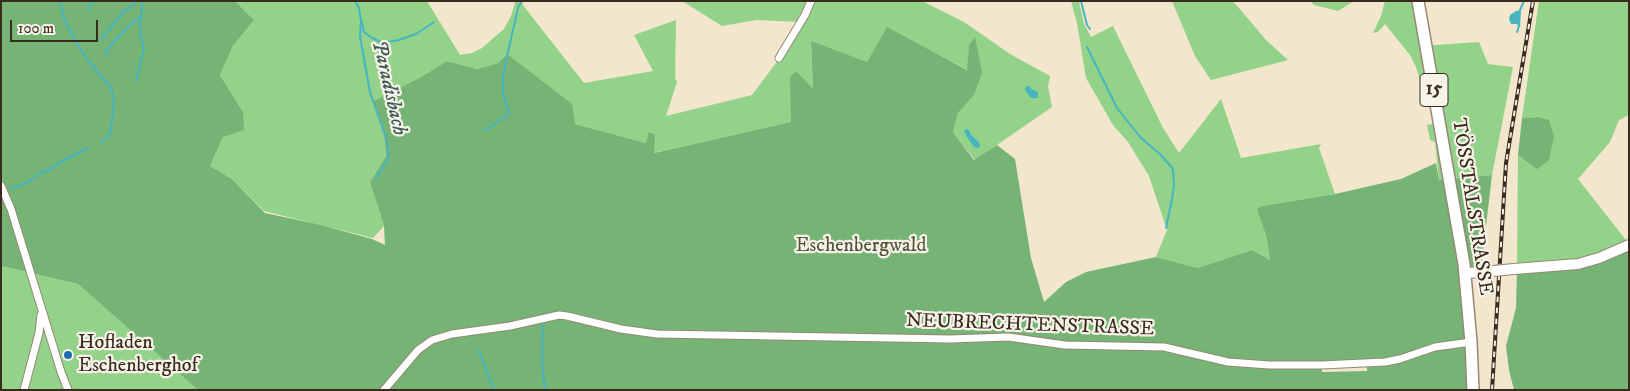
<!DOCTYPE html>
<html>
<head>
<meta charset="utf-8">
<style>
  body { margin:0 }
  #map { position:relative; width:1630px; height:391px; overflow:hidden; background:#f2e6cd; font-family:"IM FELL DW Pica",serif }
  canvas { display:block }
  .frame { position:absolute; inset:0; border:2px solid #3b2a1e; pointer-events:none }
  .scale { position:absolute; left:10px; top:20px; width:88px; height:22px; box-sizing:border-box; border:2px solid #3b2a1e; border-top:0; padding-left:6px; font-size:15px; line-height:18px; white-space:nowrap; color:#3b2a1e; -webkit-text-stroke:4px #f7f3e8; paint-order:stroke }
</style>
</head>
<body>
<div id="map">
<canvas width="1630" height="391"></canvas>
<div class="frame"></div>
<div class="scale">100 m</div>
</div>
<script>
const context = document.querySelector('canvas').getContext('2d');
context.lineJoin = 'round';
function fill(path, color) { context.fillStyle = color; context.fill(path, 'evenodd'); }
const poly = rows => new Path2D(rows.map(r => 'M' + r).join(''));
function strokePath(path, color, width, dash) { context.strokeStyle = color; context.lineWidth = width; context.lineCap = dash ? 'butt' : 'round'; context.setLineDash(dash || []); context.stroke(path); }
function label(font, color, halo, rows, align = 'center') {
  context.font = font + ' "IM FELL DW Pica",serif'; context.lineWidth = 4.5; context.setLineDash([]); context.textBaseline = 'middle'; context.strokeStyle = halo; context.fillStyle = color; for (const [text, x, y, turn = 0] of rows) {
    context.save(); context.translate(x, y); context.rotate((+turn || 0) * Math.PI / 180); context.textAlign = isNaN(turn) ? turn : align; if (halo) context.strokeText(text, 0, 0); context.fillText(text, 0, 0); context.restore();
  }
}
const green = poly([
  [235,1,427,1,460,55,472,53,482,48,504,29,511,16,515,3,514,1,524,1,522,4,584,83,653,71,634,35,676,20,675,78,677,82,666,116,752,95,776,63,801,22,756,20,722,26,682,1,922,1,964,22,1010,54,1050,76,1048,86,1052,107,975,160,953,132,958,113,974,95,969,45,968,70,887,28,867,62,811,42,813,90,792,122,653,153,655,134,650,132,646,143,575,124,507,54,498,63,477,69,447,61,421,77,373,101,384,136,386,156,370,182,384,226,373,238,264,211,232,179,210,166,223,137,243,112,220,75,233,46,254,20],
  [1071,1,1079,1,1084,24,1091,37,1113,26,1163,128,1179,153,1221,99,1241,158,1321,144,1319,148,1335,194,1262,206,1258,209,1266,235,1270,260,1252,250,1198,268,1156,257,1167,230,1149,176,1128,142,1113,125,1086,78,1077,23],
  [1172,1,1233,1,1266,40,1288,60,1211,80,1195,56],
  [1310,1,1354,1,1338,11,1314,5],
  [1385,1,1414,1,1422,46,1479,42,1488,64,1513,67,1492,175,1439,180,1435,142,1430,140,1427,125,1439,123,1434,91,1424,92,1416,67,1410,55,1385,24,1378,32,1373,33,1381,16],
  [1539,1,1629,1,1629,115,1619,120,1610,142,1578,179,1629,244,1629,252,1622,249,1612,253,1517,269,1518,155,1537,168,1538,117,1522,118],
  [1,266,78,284,198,390,1,390]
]);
const forest = poly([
  [1,1,235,1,254,20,233,46,220,75,243,112,244,130,223,137,210,166,232,179,265,213,317,224,372,239,385,245,384,226,370,182,386,156,384,136,373,101,421,77,447,61,477,69,498,63,507,54,572,104,575,124,646,143,649,132,655,134,654,153,791,122,790,77,796,71,813,89,811,41,867,62,887,27,967,70,969,45,975,37,982,72,974,95,958,113,953,132,974,160,997,145,1015,159,1031,258,1044,302,1066,282,1086,272,1156,257,1198,268,1252,250,1270,260,1266,235,1257,209,1262,206,1335,194,1401,179,1436,163,1439,180,1492,175,1481,268,1459,270,1464,308,1468,390,198,390,78,284,1,266],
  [1367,364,1367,371,1322,372,1322,365],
  [1538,117,1549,120,1554,136,1549,160,1537,169,1518,155,1522,118],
  [1622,249,1629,252,1629,390,1514,390,1509,370,1506,346,1516,308,1517,269,1578,264]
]);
const water = poly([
  [1521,10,1520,27,1518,26,1517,24,1511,24,1509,19,1510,15,1516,11],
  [1026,86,1029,86,1031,89,1038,92,1038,98,1031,98,1025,90],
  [966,129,969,130,971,135,979,142,980,146,978,148,974,147,967,137,964,131]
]);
const stream = poly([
  [60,1,63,16,77,44,90,63,111,88,114,98,111,131,108,137,101,142],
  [355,1,359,8,361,21,360,36,370,92,387,141,389,156,376,179],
  [1081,1,1087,25,1090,29],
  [87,10,94,1],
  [1520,10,1524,1],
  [362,22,364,32,372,38,383,43,399,40,416,34,434,22],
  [1517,32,1519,26],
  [100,40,126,10,137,1],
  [1087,47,1117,108,1141,138,1160,154,1173,169,1174,185,1172,199,1166,228],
  [105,55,110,46,127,28,140,17],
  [136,81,144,49,140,33,142,1],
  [484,131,509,114,503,93,503,74,518,8,522,1],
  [11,189,28,182,41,173,53,168,57,164,88,148],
  [544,323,542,337,542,362,545,390],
  [479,351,494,390]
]);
const street = poly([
  [779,58,805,15,811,1],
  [1,186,11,209,61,372,68,390],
  [24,390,39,333,41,315],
  [384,390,418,350,432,340,452,334,510,326,559,315,567,316,621,329,657,334,950,339,1008,337,1065,345,1164,347,1228,362,1269,365,1322,365,1385,362,1400,359,1435,347,1471,342]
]);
const secondary = poly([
  [1514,269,1578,264,1599,258,1629,245],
  [1465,273,1483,272]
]);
const primary = poly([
  [1418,1,1464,264,1471,342,1473,390]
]);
const rail = poly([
  [1492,390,1506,163,1533,1]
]);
const secondaryBridge = poly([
  [1483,272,1514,269]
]);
const markers = [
  [68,355,5,"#1f6fb2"]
];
const shields = [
  [1434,90,28]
];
const shieldNames = [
  ["15",1434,90]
];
const streetNames = [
  ["TÖSSTALSTRASSE",1471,207,81],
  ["NEUBRECHTENSTRASSE",1030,326,2]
];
const parkNames = [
  ["Eschenbergwald",861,247]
];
const poiNames = [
  ["Hofladen",78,344],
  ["Eschenberghof",78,367]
];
const waterNames = [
  ["Paradisbach",388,88,77]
];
fill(green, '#92d289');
fill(forest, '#75b475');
fill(water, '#47b5c1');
strokePath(stream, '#47b5c1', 2);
strokePath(street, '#968876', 9);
strokePath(secondary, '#968876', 12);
strokePath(primary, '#968876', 14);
strokePath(street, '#fff', 7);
strokePath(secondary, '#fff', 10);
strokePath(primary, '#fff', 11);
strokePath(rail, '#3b2a1e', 4);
strokePath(rail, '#f7f3e8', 2, [5.5]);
strokePath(secondaryBridge, '#968876', 12, []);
strokePath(secondaryBridge, '#fff', 10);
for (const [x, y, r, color] of markers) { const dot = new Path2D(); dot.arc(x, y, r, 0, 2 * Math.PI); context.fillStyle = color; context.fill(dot); strokePath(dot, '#f7f3e8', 2); }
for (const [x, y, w] of shields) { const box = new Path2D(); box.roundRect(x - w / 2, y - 16.5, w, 33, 4); context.fillStyle = '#f7f3e8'; context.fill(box); strokePath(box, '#3b2a1e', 1); }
label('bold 19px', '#3b2a1e', null, shieldNames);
label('20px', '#3b2a1e', '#f7f3e8', streetNames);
label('20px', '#515439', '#f7f3e8', parkNames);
label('20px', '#3b2a1e', '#f7f3e8', poiNames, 'left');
label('italic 21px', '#3f5b57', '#f7f3e8', waterNames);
</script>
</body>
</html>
